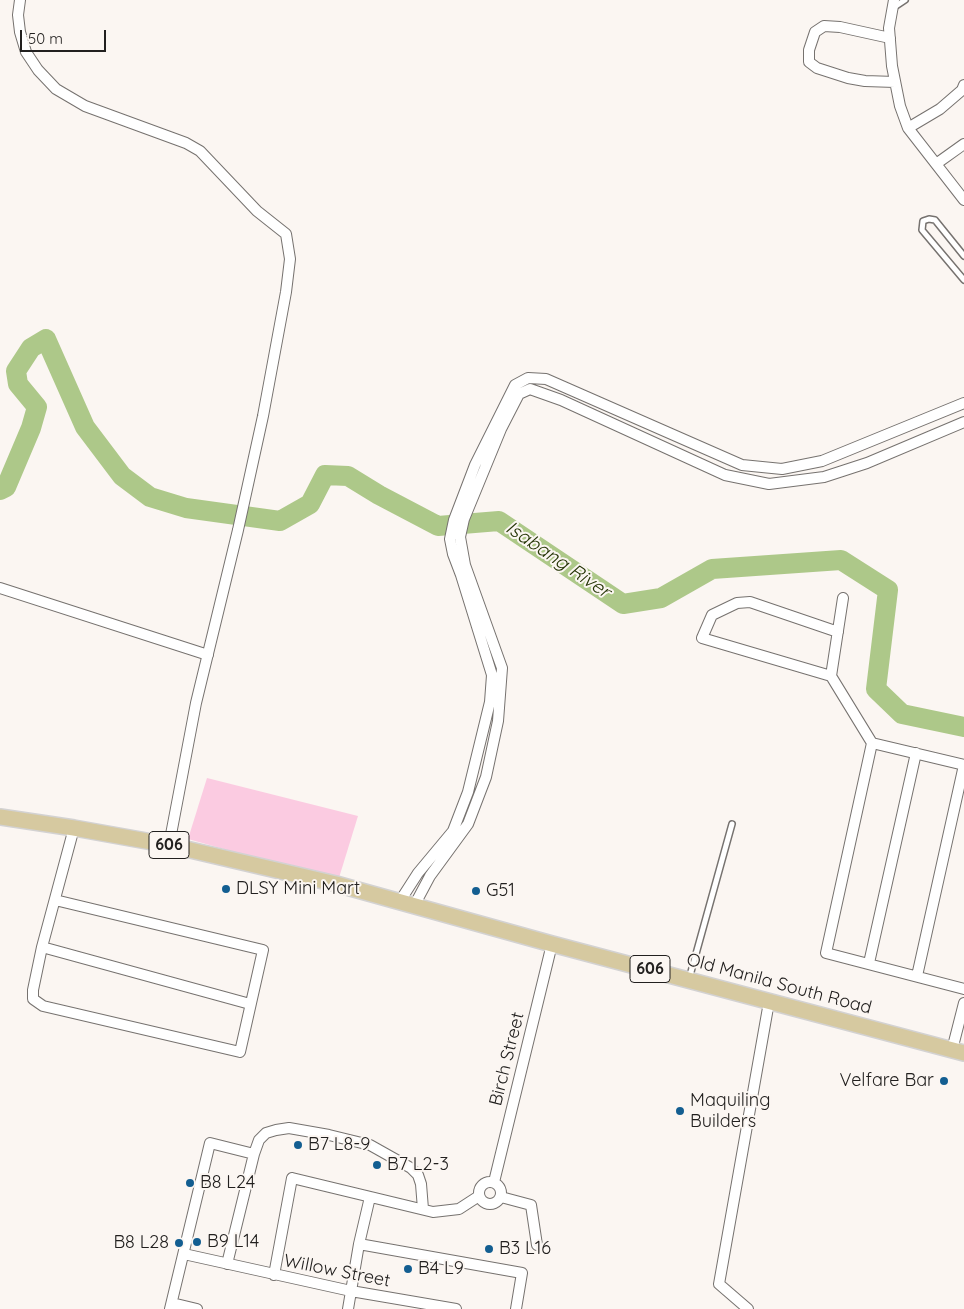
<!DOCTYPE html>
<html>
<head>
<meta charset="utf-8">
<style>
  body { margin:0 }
  #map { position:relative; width:964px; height:1309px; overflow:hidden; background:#fbf6f2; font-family:Quicksand,sans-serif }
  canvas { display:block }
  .scale { position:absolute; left:20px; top:30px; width:86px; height:22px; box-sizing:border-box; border:2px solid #22201f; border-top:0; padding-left:6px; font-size:15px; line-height:18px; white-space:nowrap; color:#22201f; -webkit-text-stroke:4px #fbf6f2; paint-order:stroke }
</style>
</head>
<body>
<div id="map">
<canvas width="964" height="1309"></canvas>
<div class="scale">50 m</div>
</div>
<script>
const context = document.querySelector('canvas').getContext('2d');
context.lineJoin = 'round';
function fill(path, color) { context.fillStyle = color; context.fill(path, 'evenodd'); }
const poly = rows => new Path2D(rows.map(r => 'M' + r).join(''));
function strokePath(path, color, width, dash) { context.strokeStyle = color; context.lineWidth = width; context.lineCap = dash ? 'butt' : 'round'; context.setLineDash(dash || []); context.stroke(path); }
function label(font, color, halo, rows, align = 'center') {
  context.font = font + ' Quicksand,sans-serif'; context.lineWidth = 4; context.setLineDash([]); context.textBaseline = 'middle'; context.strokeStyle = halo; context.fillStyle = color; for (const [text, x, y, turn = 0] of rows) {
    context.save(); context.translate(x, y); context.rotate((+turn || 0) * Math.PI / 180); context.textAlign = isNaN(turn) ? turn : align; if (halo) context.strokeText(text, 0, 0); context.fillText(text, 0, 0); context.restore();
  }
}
const green = poly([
  [207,778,358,816,338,881,188,839]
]);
const river = poly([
  [0,490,6,487,31,428,37,407,18,384,16,371,31,348,46,339,85,427,122,476,150,497,186,508,280,521,310,504,325,475,348,476,379,495,438,526,499,521,623,604,661,598,712,569,841,560,888,590,876,689,902,714,964,727]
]);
const lane = poly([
  [893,8,905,0],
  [964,256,935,220,929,219,923,221,922,230,964,280],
  [689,979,732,824]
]);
const street = poly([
  [20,0,18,15,20,32,26,52,38,70,56,89,85,106,186,143,200,151,257,211,286,234,290,259,286,292,263,416,238,530,196,703,169,845],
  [894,0,889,28,892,66,900,106,908,128,964,200],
  [890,38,840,27,824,26,815,32,809,50,809,62,817,68,848,78,865,81,895,82],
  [908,128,940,109,962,90,964,85],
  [936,164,964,144],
  [0,588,208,655],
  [843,598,831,676,872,743],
  [831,676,702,638,712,615,737,603,750,602,838,632],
  [964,765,872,743,826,953,964,989],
  [55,900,263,950,240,1052,43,1006,33,999,33,990,42,947,74,828],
  [400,901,418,873,453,831,468,792,490,702,492,675,461,575,453,554,450,539,454,520,475,465,515,385,528,378,546,379,742,465,782,469,822,461,964,403],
  [414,906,430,876,468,824,486,777,498,721,502,668,465,565,460,537,464,519,501,429,519,394,530,389,561,400,725,475,769,484,824,477,867,463,964,422],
  [42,947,250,1004],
  [869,963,916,753],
  [917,976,964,765],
  [952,1050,964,1003],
  '479 1193a11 11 0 1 1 22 0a11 11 0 1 1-22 0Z',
  [494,1182,552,944],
  [501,1197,531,1205,537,1245],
  [359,1244,522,1273,516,1309],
  [184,1254,351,1291,456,1309],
  [227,1264,254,1154,259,1140,266,1133,276,1130,289,1128,329,1135,370,1145,411,1168,418,1175,421,1184,423,1209],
  [274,1275,292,1178,433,1212,459,1209,479,1196],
  [172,1303,197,1309],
  [170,1309,210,1143,254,1154],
  [348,1309,359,1244,370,1197],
  [748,1309,719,1284,769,1002]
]);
const primary = poly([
  [0,817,74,828,169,845,336,884,552,944,964,1053]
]);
const markers = [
  [226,889,5,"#135e91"],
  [476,891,5,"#135e91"],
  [944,1081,5,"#135e91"],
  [680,1111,5,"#135e91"],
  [298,1145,5,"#135e91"],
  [377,1165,5,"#135e91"],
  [190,1183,5,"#135e91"],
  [197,1242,5,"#135e91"],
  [179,1243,5,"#135e91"],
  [489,1249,5,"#135e91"],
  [408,1269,5,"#135e91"]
];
const shields = [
  [169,845,40],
  [650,969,40]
];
const shieldNames = [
  ["606",169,845],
  ["606",650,969]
];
const poiNames = [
  ["DLSY Mini Mart",236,889],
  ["G51",486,891],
  ["Velfare Bar",934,1081,"right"],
  ["Maquiling",690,1101],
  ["Builders",690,1122],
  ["B7 L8-9",308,1145],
  ["B7 L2-3",387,1165],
  ["B8 L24",200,1183],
  ["B9 L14",207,1242],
  ["B8 L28",169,1243,"right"],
  ["B3 L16",499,1249],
  ["B4 L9",418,1269]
];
const streetNames = [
  ["Old Manila South Road",779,984,15],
  ["Birch Street",507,1059,-76],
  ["Willow Street",337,1271,11]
];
const waterNames = [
  ["Isabang River",558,560,34]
];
fill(green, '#fbcbe1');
strokePath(river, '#adc889', 20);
strokePath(lane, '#76726f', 8);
strokePath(street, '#76726f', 12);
strokePath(primary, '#d3d2d2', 18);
strokePath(lane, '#fff', 5);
strokePath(street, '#fff', 10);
strokePath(primary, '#d6c9a0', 15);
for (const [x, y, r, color] of markers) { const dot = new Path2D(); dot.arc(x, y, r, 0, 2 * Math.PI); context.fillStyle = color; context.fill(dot); strokePath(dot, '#fbf6f2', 2); }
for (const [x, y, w] of shields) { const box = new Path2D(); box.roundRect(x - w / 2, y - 13.5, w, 27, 4); context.fillStyle = '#fbf6f2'; context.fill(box); strokePath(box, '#22201f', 1); }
label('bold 16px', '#22201f', null, shieldNames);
label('18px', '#22201f', '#fbf6f2', poiNames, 'left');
label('18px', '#22201f', '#fbf6f2', streetNames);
label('italic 19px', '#253506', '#fbf6f2', waterNames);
</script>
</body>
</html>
